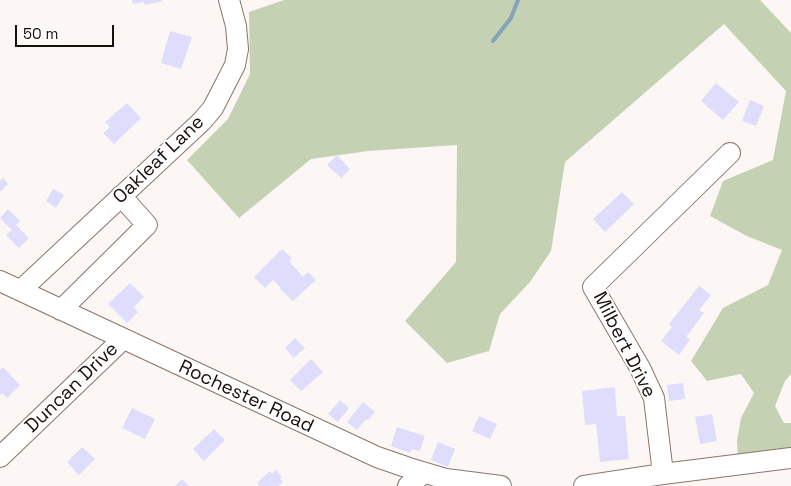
<!DOCTYPE html>
<html>
<head>
<meta charset="utf-8">
<style>
  body { margin:0 }
  #map { position:relative; width:791px; height:486px; overflow:hidden; background:#fcf7f4; font-family:"Space Grotesk",sans-serif }
  canvas { display:block }
  .scale { position:absolute; left:15px; top:25px; width:99px; height:22px; box-sizing:border-box; border:2px solid #170f0a; border-top:0; padding-left:6px; font-size:15px; line-height:18px; white-space:nowrap; color:#170f0a; -webkit-text-stroke:4px #fff; paint-order:stroke }
</style>
</head>
<body>
<div id="map">
<canvas width="791" height="486"></canvas>
<div class="scale">50 m</div>
</div>
<script>
const context = document.querySelector('canvas').getContext('2d');
context.lineJoin = 'round';
function fill(path, color) { context.fillStyle = color; context.fill(path, 'evenodd'); }
const poly = rows => new Path2D(rows.map(r => 'M' + r).join(''));
function strokePath(path, color, width, dash) { context.strokeStyle = color; context.lineWidth = width; context.lineCap = dash ? 'butt' : 'round'; context.setLineDash(dash || []); context.stroke(path); }
function label(font, color, halo, rows, align = 'center') {
  context.font = font + ' "Space Grotesk",sans-serif'; context.lineWidth = 4; context.setLineDash([]); context.textBaseline = 'middle'; context.strokeStyle = halo; context.fillStyle = color; for (const [text, x, y, turn = 0] of rows) {
    context.save(); context.translate(x, y); context.rotate((+turn || 0) * Math.PI / 180); context.textAlign = isNaN(turn) ? turn : align; if (halo) context.strokeText(text, 0, 0); context.fillText(text, 0, 0); context.restore();
  }
}
const green = poly([
  [284,0,760,0,791,33,791,374,785,381,775,406,784,423,791,423,791,451,738,459,737,441,741,418,754,393,741,374,707,381,691,361,723,308,768,285,782,250,747,236,710,216,723,181,773,160,786,91,724,24,565,162,551,251,530,282,500,314,489,351,447,363,405,321,456,262,457,145,368,151,311,159,239,218,187,160,228,119,250,74,249,12]
]);
const stream = poly([
  [493,41,511,18,518,0]
]);
const building = poly([
  [132,0,162,0,163,1,145,5,144,2,133,4],
  [170,31,192,37,181,69,161,63],
  [716,83,739,102,723,120,701,101],
  [750,100,764,106,756,126,742,121],
  [127,103,141,118,114,144,103,133,110,127,105,122],
  [337,155,350,169,341,178,327,165],
  [3,178,8,184,0,192,0,181],
  [53,189,64,195,56,208,46,201],
  [622,192,634,204,605,232,593,219],
  [8,209,20,221,16,225,29,238,19,248,6,235,12,230,0,218],
  [282,249,292,258,289,261,303,277,308,272,316,280,293,301,280,289,281,288,273,280,265,288,254,277],
  [130,283,144,297,134,307,138,312,127,323,108,304],
  [699,286,711,295,699,310,704,313,686,337,690,340,679,355,661,341,672,327,669,324],
  [295,338,305,348,294,358,285,348],
  [311,359,323,372,301,391,290,380],
  [3,367,20,385,7,398,2,393,0,395,0,370],
  [683,383,685,399,669,401,667,385],
  [615,387,617,416,625,416,629,459,600,462,596,424,585,425,582,391],
  [340,400,349,408,338,422,328,414],
  [363,402,375,412,368,420,366,419,357,430,347,422],
  [132,408,155,419,145,439,122,428],
  [712,414,717,441,700,444,695,417],
  [479,416,497,424,490,439,472,431],
  [397,427,425,436,420,451,412,449,410,453,391,446],
  [214,429,225,440,204,461,193,449],
  [438,442,455,449,448,467,431,460],
  [82,447,95,459,79,475,67,462],
  [276,470,282,477,280,479,283,482,278,486,260,486,257,483,270,471,272,474],
  [182,479,189,486,175,486]
]);
const minor = poly([
  [0,281,377,457,409,468,446,479,501,486],
  [21,290,202,121,213,108,235,65,238,49,236,26,229,0],
  [61,310,147,225,121,196],
  [0,457,123,339],
  [663,474,654,398,640,368,593,287,730,153],
  [408,486,424,473],
  [584,486,663,474,791,458]
]);
const streetNames = [
  ["Oakleaf Lane",159,160,-44],
  ["Milbert Drive",624,345,63],
  ["Duncan Drive",72,388,-44],
  ["Rochester Road",246,397,25]
];
fill(green, '#c4d2b3');
strokePath(stream, '#84a4bc', 4);
fill(building, '#deddfb');
strokePath(minor, '#8b7568', 22);
strokePath(minor, '#fff', 20);
label('19px', '#170f0a', '#fff', streetNames);
</script>
</body>
</html>
